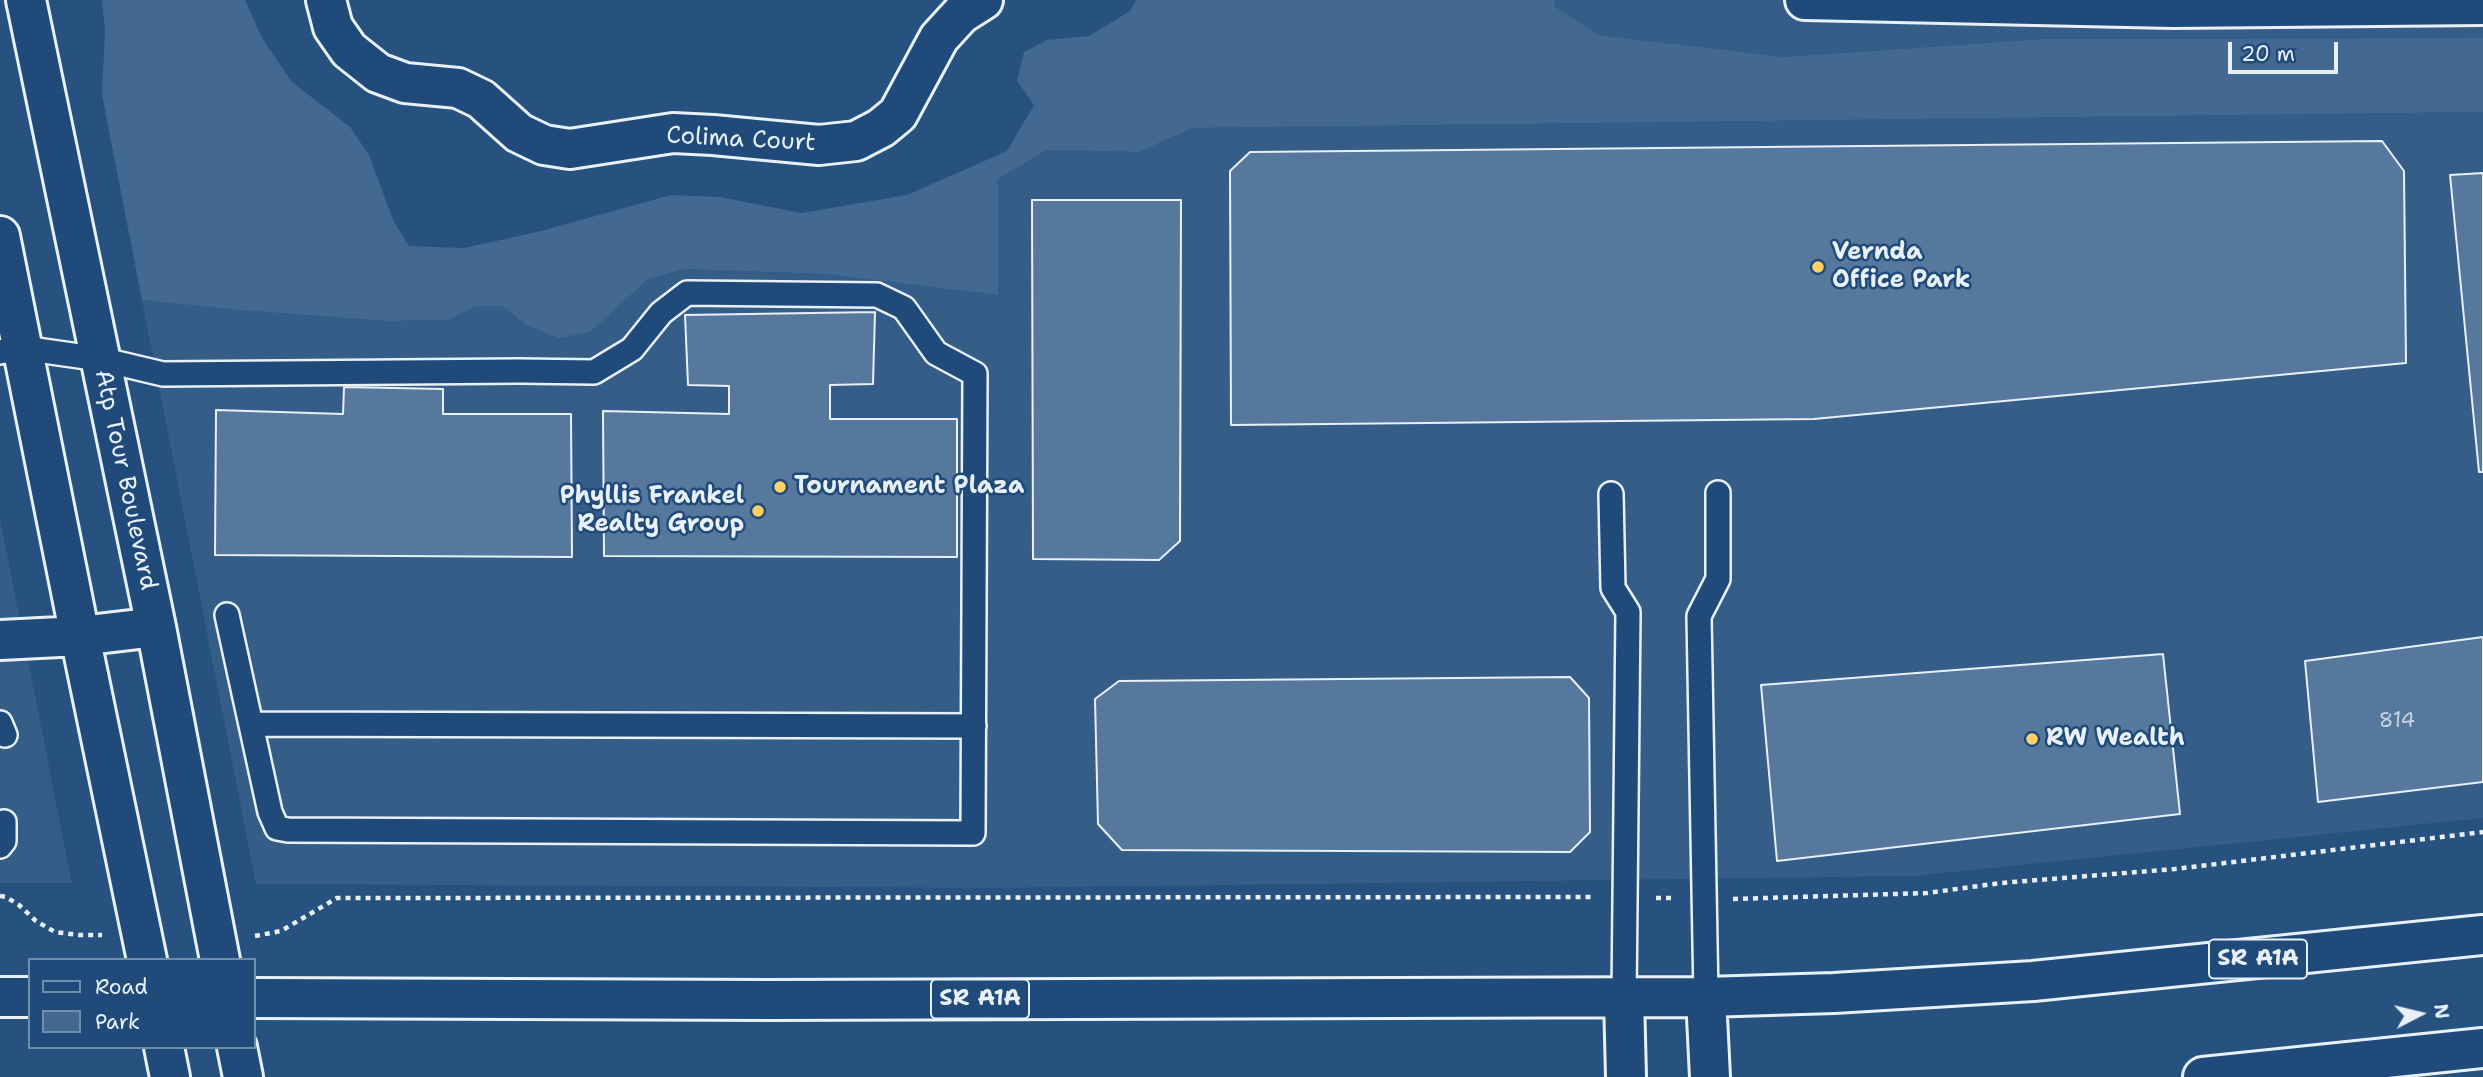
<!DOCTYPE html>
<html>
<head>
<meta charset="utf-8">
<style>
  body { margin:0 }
  #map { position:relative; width:2483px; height:1077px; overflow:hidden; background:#27517f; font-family:"Shantell Sans",sans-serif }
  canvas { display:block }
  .legend { position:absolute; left:28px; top:958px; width:228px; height:91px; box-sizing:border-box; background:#1f4a7a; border:2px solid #6f8dac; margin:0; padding:9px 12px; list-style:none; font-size:21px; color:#e8f1f8 }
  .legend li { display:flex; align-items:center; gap:14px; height:35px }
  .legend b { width:35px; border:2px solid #6f8dac }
  .north { position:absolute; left:2385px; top:979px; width:70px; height:70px; -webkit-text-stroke:5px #1f4a7a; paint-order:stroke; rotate:83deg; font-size:19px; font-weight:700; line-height:28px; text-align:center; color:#e8f1f8 }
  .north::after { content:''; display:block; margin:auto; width:24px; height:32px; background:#e8f1f8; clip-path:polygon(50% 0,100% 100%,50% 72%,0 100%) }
  .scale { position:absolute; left:2228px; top:42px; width:110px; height:32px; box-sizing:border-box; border:4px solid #e8f1f8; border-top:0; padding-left:9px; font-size:21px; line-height:24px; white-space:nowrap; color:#e8f1f8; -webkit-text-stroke:5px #1f4a7a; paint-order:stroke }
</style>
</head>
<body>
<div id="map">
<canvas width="2483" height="1077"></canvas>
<ul class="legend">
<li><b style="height:9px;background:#1f4a7a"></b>Road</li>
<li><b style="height:19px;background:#436891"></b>Park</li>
</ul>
<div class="north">N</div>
<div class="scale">20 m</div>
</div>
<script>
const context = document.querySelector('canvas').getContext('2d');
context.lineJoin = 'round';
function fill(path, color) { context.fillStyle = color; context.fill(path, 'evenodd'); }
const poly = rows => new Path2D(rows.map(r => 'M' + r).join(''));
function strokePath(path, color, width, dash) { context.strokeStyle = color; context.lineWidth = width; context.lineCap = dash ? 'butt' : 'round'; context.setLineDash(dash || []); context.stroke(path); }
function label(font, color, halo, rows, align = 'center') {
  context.font = font + ' "Shantell Sans",sans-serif'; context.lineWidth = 5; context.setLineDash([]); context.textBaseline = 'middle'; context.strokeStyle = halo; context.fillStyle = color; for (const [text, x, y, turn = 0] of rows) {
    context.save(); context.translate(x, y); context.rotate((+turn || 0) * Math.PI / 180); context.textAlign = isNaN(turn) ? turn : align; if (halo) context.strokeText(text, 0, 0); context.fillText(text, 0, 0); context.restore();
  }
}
const built = poly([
  [1554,0,2483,0,2483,38,2043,39,1784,57,1599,35,1554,6],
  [2483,112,2483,818,1913,876,996,888,256,884,142,300,238,310,388,321,448,320,476,306,502,306,526,325,623,301,648,279,685,269,825,274,997,295,998,179,1047,150,1139,152,1193,128],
  [0,519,72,883,0,883]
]);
const green = poly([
  [102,0,245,0,262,38,292,82,350,127,369,155,394,222,409,246,464,248,541,231,671,195,720,197,801,213,907,195,1007,151,1034,105,1017,81,1024,52,1047,40,1089,36,1130,11,1136,0,1554,0,1554,6,1599,35,1784,57,2043,39,2483,38,2483,112,1193,128,1139,152,1047,150,998,179,998,295,825,274,685,269,648,279,590,332,559,338,526,325,502,306,476,306,448,320,388,321,238,310,142,300,102,95,105,31]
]);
const building = poly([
  [2382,141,2404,171,2406,363,1814,419,1231,425,1230,171,1250,152,2382,141],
  [2483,173,2483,472,2479,472,2450,175,2483,173],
  [1032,200,1181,200,1180,541,1159,560,1033,559,1032,200],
  [875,312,873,384,830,385,830,419,957,419,957,557,604,556,603,411,729,414,729,386,688,385,685,315,875,312],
  [344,387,443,389,443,414,571,414,572,557,215,555,216,410,343,414,344,387],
  [2483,637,2483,782,2318,802,2305,661,2483,637],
  [2163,654,2180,814,1777,861,1761,685,2163,654],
  [1570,677,1589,698,1590,832,1570,852,1122,850,1098,824,1095,699,1119,681,1570,677]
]);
const path = poly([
  [0,896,6,897,19,905,36,921,55,932,79,935,102,935],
  [1656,898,1675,898],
  [1733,899,1927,893,2001,883,2175,869,2483,832],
  [255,936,281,931,337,898,1594,897]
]);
const lane = poly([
  [0,352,23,348,100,359,163,374,519,371,594,372,632,349,661,313,687,293,877,295,904,308,936,353,975,374,973,833,288,830,277,828,270,812,227,615],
  [1611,494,1613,588,1628,612,1624,998],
  [0,723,5,735],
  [251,724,974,726],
  [0,846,4,841,4,822],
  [1706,997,1699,616,1718,579,1718,493]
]);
const street = poly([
  [26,0,156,627,220,960],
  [326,0,333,27,349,50,378,73,405,83,458,88,481,99,519,133,544,145,570,149,673,133,713,135,819,145,856,141,881,128,898,114,939,38,961,14,983,0],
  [1805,0,2173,8,2483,5],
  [0,236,80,636,147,960],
  [0,640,80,636,156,627],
  [164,1047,170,1077],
  [237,1047,243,1077]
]);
const primary = poly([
  [0,997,30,997],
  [1706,997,1710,1077],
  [254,998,769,1000,1706,997,1834,993,2033,981,2483,935],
  [1624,998,1626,1077],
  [2203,1077,2483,1048]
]);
const markers = [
  [1818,267,7,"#ffd166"],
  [780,487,7,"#ffd166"],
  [758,511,7,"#ffd166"],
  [2032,739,7,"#ffd166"]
];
const numberNames = [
  ["814",2397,722]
];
const shields = [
  [2258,959,98],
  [980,999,98]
];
const shieldNames = [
  ["SR A1A",2258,959],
  ["SR A1A",980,999]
];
const streetNames = [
  ["Colima Court",741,140,3],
  ["Atp Tour Boulevard",125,480,78]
];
const poiNames = [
  ["Vernda",1832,253],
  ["Office Park",1832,281],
  ["Tournament Plaza",794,487],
  ["Phyllis Frankel",744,497,"right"],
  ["Realty Group",744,525,"right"],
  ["RW Wealth",2046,739]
];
fill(built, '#355d88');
fill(green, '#436891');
fill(building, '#57789d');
strokePath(building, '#e8f1f8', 2);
strokePath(lane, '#e8f1f8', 28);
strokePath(street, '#e8f1f8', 44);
strokePath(primary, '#e8f1f8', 44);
strokePath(path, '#e8f1f8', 4.5, [5, 5]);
strokePath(lane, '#1f4a7a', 23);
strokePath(street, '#1f4a7a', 38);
strokePath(primary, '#1f4a7a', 38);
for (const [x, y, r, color] of markers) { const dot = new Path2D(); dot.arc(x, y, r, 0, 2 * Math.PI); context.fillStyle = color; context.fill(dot); strokePath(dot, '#1f4a7a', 2.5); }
label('21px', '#c4d3e1', null, numberNames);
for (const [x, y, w] of shields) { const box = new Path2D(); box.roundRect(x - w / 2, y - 19.5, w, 39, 5); context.fillStyle = '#1f4a7a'; context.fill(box); strokePath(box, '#e8f1f8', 2); }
label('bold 23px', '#e8f1f8', null, shieldNames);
label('24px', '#e8f1f8', '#1f4a7a', streetNames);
label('bold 24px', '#e8f1f8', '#1f4a7a', poiNames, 'left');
</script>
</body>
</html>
